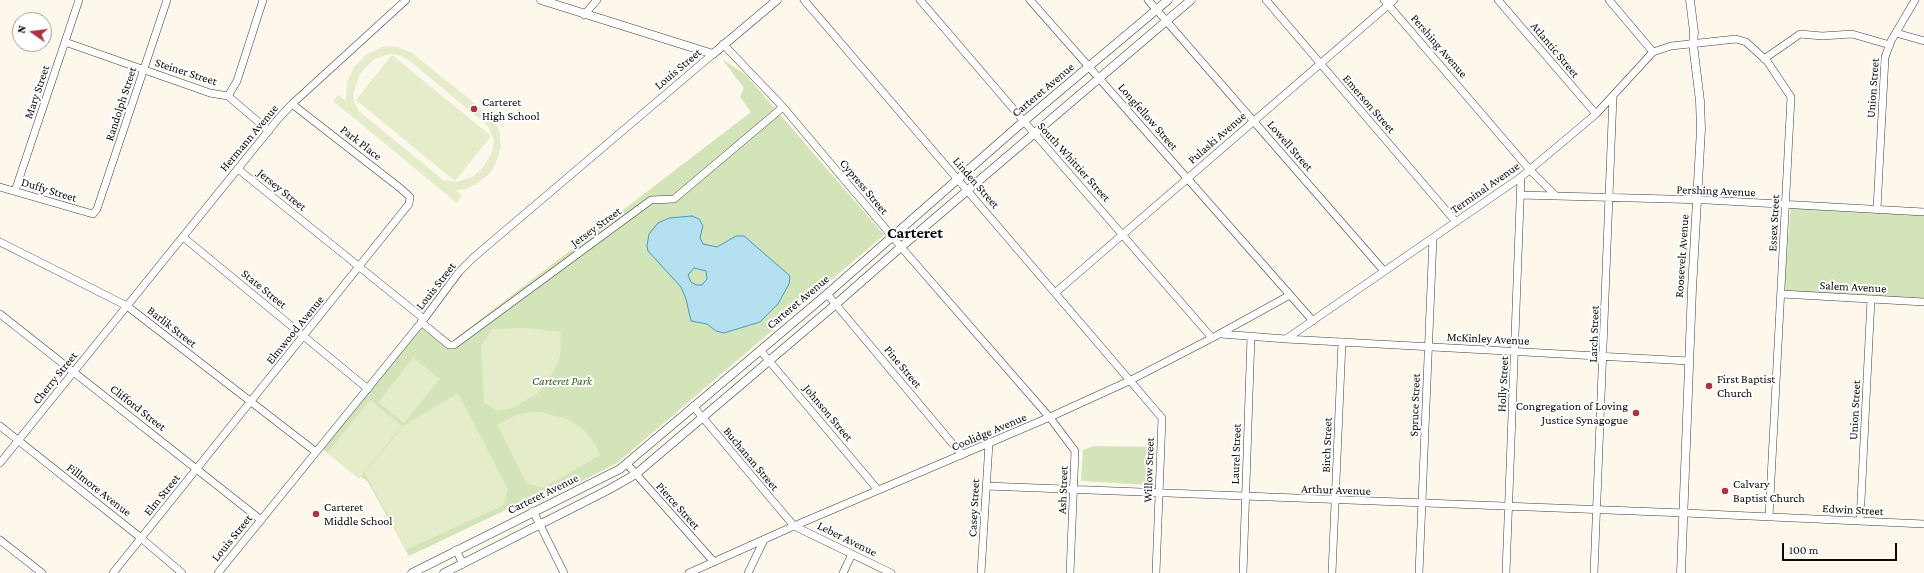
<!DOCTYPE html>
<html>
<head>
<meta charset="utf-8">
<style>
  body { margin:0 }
  #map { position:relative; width:1924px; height:573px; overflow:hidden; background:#fdf8eb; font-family:"Crimson Pro",serif }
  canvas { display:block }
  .north { position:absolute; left:12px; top:12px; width:40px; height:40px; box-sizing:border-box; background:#fff; border:1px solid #9d9d9d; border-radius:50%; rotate:284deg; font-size:11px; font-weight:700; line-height:16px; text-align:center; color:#0b0b0b }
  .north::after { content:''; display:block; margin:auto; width:14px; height:18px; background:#ae3144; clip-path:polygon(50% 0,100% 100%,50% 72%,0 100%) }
  .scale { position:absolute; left:1782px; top:543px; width:115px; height:18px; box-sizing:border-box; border:2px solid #0b0b0b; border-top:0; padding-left:5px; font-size:12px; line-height:14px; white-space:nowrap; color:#0b0b0b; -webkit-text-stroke:3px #fff; paint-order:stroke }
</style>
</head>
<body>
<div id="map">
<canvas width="1924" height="573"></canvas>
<div class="north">N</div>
<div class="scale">100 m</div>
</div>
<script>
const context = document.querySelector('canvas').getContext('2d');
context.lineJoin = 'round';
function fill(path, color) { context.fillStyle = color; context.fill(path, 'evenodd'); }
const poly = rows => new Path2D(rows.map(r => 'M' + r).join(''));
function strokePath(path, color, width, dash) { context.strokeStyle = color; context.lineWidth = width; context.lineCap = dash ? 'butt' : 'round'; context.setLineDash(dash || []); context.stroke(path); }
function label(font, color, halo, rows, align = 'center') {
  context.font = font + ' "Crimson Pro",serif'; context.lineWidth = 4; context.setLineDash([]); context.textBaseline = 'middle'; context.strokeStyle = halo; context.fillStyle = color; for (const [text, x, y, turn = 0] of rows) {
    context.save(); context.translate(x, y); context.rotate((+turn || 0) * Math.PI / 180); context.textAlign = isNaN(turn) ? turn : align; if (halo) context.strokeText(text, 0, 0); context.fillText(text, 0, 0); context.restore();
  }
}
const green = poly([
  [722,59,746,75,884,235,617,463,541,502,535,496,409,556,368,482,321,448,423,319,452,341,751,112,740,97,744,88],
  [1791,205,1924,212,1924,303,1783,295],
  [1094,446,1152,447,1150,485,1081,481,1083,450]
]);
const pitch = poly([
  [385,46,398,47,412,53,488,114,499,129,501,147,495,165,489,174,478,183,466,189,456,190,462,196,457,203,333,101,338,95,346,101,347,83,354,67,366,55],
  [389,54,399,55,410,61,488,126,494,140,492,152,484,166,474,176,457,182,443,180,359,111,354,102,353,94,360,74,373,60],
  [392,55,491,136,455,181,356,100],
  [527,328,561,332,560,357,554,371,537,394,512,408,498,411,484,403,481,345,493,329],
  [413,358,440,379,404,423,378,402],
  [458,393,508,489,504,505,406,550,365,473,403,426],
  [370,400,402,426,359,479,327,453],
  [529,412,541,412,568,419,585,431,597,447,600,455,543,488,526,483,497,425,518,414]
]);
const water = poly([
  [692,216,699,219,703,226,700,238,703,244,717,247,736,236,744,236,789,275,790,278,789,284,778,304,760,322,724,333,716,331,707,324,691,321,686,299,681,287,648,251,647,246,649,234,658,223,669,218,692,216],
  [694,268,706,271,707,279,702,285,696,285,691,282,688,275,694,268]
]);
const minor = poly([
  [804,0,1162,418,1156,573],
  [920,0,1034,133,1212,338],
  [1030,0,1313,321],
  [1148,0,1384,271],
  [1266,0,1456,222],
  [1384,0,1530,170,1556,196,1707,200,1924,212],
  [1498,0,1596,114],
  [1609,0,1653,52],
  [584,15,597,0],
  [1896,33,1924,41],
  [65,42,210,93,228,96,269,131],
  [723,44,783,107,901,247,1051,419,1075,451,1070,573],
  [1764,59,1800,34,1822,36,1852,34,1890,45],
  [228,96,237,81,263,0],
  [238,169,424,319],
  [0,187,93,214,97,209,167,0],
  [15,191,79,0],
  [1521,195,1556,196],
  [1877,209,1885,57,1891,41,1915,0],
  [183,237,368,389],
  [0,242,127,306,316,452],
  [1055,293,1394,0],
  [827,294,962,455],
  [1782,294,1924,302],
  [0,314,261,520],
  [421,322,449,345,454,345,651,200,674,199,783,107],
  [1221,334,1286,339,1521,177,1596,114,1653,52,1671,46,1736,39,1746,42,1767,61,1791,97,1769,517],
  [1286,339,1689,361],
  [760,350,878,490],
  [693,406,794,526,891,573],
  [0,426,141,538,182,573],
  [0,463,278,119,292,104,406,0],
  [627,464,714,562],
  [986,486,1685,513,1924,524],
  [533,511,564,573],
  [1860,521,1871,299],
  [0,540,42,573],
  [456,550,463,564],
  [113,573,409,204,410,197,400,188,292,104],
  [218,573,424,319,459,272,474,257,713,54],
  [689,573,794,526,1050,417,1129,381,1212,338,1290,295],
  [748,573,764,540],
  [843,573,852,554],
  [981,573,989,443],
  [1243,573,1251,336],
  [1332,573,1342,342],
  [1419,573,1433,238],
  [1506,573,1521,177],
  [1594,573,1613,96]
]);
const tertiary = poly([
  [541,0,713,54,777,0],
  [412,573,620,469,827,294,1024,121,1168,0],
  [444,573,608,490,636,474,836,304,901,247,1191,0],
  [1681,573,1692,289,1701,129,1700,101,1693,44,1694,32,1690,0]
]);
const markers = [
  [474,109,4,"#ae3144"],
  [1709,386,4,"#ae3144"],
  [1636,413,4,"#ae3144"],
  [1725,491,4,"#ae3144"],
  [316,514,4,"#ae3144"]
];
const streetNames = [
  ["Pershing Avenue",1439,46,49],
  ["Atlantic Street",1555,50,50],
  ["Louis Street",678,69,-40],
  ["Steiner Street",186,72,18],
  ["Union Street",1873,88,-86],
  ["Carteret Avenue",1043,90,-40],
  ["Mary Street",37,92,-71],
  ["Randolph Street",121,104,-72],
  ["Emerson Street",1369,104,49],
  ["Longfellow Street",1148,117,49],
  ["Hermann Avenue",249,138,-50],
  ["Pulaski Avenue",1217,138,-41],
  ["Park Place",361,143,38],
  ["Lowell Street",1290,146,49],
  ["South Whittier Street",1074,162,48],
  ["Linden Street",976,183,49],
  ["Cypress Street",864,187,50],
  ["Terminal Avenue",1485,188,-35],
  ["Duffy Street",49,190,17],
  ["Jersey Street",282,190,39],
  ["Pershing Avenue",1716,191,2],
  ["Essex Street",1774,223,-87],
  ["Jersey Street",596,227,-36],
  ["Roosevelt Avenue",1682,256,-86],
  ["Louis Street",436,286,-52],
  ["Salem Avenue",1853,287,3],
  ["State Street",264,289,39],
  ["Carteret Avenue",798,302,-40],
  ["Barlik Street",172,327,38],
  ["Elmwood Avenue",295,330,-51],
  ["Larch Street",1594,334,-88],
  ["McKinley Avenue",1488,339,3],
  ["Pine Street",903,367,50],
  ["Cherry Street",55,378,-51],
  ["Holly Street",1503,384,-87],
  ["Spruce Street",1415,405,-88],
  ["Clifford Street",138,408,38],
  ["Union Street",1855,410,-87],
  ["Johnson Street",828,413,50],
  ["Coolidge Avenue",989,432,-23],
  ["Birch Street",1327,445,-88],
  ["Laurel Street",1236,454,-88],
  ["Buchanan Street",751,459,50],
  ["Willow Street",1149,470,-88],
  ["Fillmore Avenue",99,490,38],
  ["Ash Street",1063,490,-88],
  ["Arthur Avenue",1336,490,2],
  ["Carteret Avenue",543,494,-26],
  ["Elm Street",162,495,-51],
  ["Pierce Street",678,506,48],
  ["Casey Street",974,508,-87],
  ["Edwin Street",1853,510,3],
  ["Louis Street",232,538,-51],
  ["Leber Avenue",847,539,26]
];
const poiNames = [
  ["Carteret",482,102],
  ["High School",482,116],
  ["First Baptist",1717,379],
  ["Church",1717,393],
  ["Congregation of Loving",1628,406,"right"],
  ["Justice Synagogue",1628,420,"right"],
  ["Calvary",1733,484],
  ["Baptist Church",1733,498],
  ["Carteret",324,507],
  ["Middle School",324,521]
];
const parkNames = [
  ["Carteret Park",562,381]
];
const districtNames = [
  ["Carteret",915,233]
];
fill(green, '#d4e4b9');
fill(pitch, '#e4ecc9');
fill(water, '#b5e0f0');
strokePath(water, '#439bc0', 1);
strokePath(minor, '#3e3e3e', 8);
strokePath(tertiary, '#3e3e3e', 9);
strokePath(minor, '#fff', 7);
strokePath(tertiary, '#fff', 8);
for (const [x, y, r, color] of markers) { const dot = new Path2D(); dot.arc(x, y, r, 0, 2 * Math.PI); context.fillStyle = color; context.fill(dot); strokePath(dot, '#fff', 1.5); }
label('12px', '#0b0b0b', '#fff', streetNames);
label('12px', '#0b0b0b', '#fff', poiNames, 'left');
label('italic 12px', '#345c22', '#fff', parkNames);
label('bold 16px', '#0b0b0b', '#fff', districtNames);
</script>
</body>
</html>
